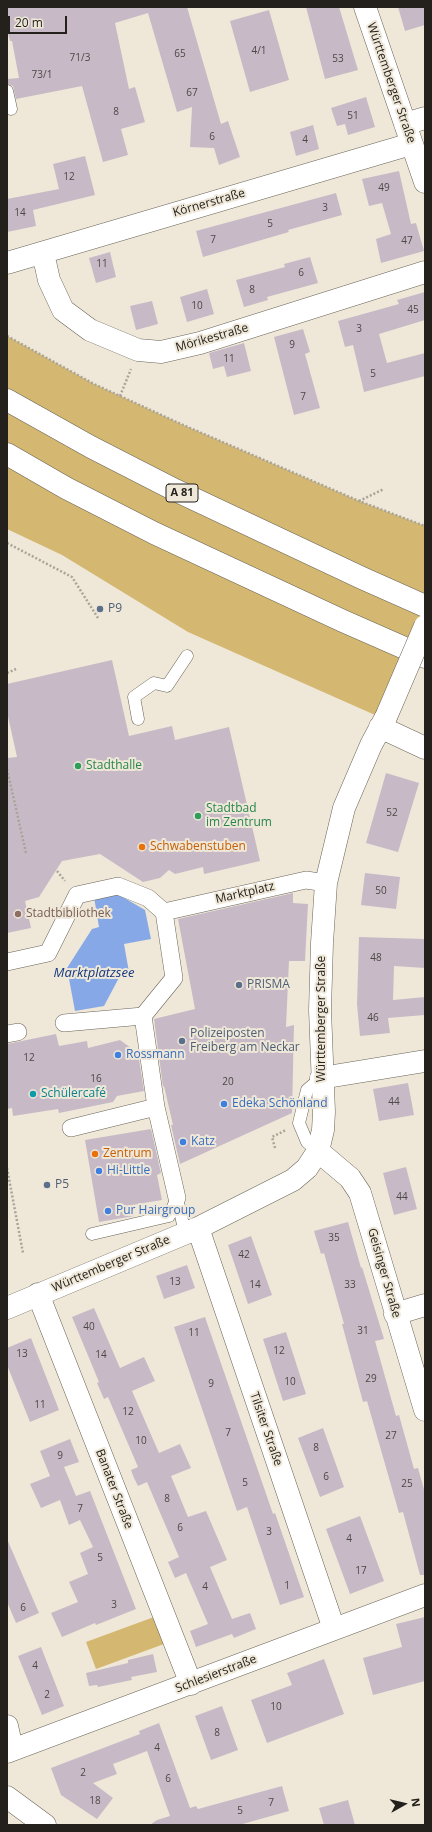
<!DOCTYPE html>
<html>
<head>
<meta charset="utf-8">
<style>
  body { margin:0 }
  #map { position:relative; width:432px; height:1832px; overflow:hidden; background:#efe8d9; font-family:"Open Sans",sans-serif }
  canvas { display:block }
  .frame { position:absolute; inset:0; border:8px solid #24211c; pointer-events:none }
  .north { position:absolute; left:384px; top:1784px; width:40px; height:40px; -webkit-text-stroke:3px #efe8d9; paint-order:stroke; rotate:82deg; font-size:11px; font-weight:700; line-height:16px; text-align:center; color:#24211c }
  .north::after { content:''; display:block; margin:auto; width:14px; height:18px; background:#24211c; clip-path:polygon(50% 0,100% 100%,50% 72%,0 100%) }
  .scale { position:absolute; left:8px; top:16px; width:59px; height:18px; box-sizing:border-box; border:2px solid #24211c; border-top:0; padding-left:5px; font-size:12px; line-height:14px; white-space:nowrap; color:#24211c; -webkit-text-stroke:3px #efe8d9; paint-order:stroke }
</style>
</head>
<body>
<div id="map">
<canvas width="432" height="1832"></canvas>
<div class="frame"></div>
<div class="north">N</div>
<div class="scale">20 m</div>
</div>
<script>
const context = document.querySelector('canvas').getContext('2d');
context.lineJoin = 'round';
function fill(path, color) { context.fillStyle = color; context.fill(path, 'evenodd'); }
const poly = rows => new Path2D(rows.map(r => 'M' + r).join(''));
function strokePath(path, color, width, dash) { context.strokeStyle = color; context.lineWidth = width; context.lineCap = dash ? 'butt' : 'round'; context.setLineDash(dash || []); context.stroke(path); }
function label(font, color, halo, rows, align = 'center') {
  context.font = font + ' "Open Sans",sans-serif'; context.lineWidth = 4; context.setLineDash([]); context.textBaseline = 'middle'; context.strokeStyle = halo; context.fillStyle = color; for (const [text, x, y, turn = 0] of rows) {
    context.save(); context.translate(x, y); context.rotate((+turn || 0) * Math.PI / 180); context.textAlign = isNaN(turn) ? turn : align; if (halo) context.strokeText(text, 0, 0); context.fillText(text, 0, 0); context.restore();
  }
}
const green = poly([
  [7,336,94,384,181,424,359,501,425,526,425,625,384,719,188,632,62,555,7,529],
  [154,1617,164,1644,96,1669,86,1642]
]);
const water = poly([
  [114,892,145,910,151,939,124,944,129,972,121,974,104,1006,75,1011,67,968,92,929,99,927,94,897]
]);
const building = poly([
  [7,7,187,7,221,124,228,121,240,157,219,165,214,148,190,147,192,107,177,112,148,13,115,23,129,89,135,87,145,122,121,129,128,155,103,162,82,86,16,99,13,86,7,84,7,79,19,78,12,41,10,41,7,30],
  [306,7,339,7,358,70,325,79],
  [398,7,425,7,425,25,405,31],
  [269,10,289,80,250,92,230,21],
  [366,97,375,127,348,135,345,124,337,126,331,108],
  [313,125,319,149,296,156,290,132],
  [85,156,95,195,33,210,36,226,7,232,7,199,59,189,53,164],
  [399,171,411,224,416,223,424,251,381,263,376,239,391,234,382,203,369,206,362,179],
  [336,193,342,215,288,230,289,232,203,257,196,231],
  [110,252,116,277,96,283,89,258],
  [310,257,318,283,267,297,268,300,244,307,236,280,285,267,284,264],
  [207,289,214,314,187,322,180,297],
  [425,292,425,320,379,334,387,363,425,353,425,376,364,392,353,345,345,347,338,321,399,304,397,300],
  [152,301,158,324,136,330,130,306],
  [303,329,310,352,305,354,320,408,294,415,274,337],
  [244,343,251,371,227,377,224,366,213,369,209,353],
  [112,660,129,736,172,726,175,740,229,727,260,861,204,874,203,867,175,874,169,870,160,878,143,882,100,854,62,861,39,897,25,901,31,928,7,933,7,758,17,757,7,712,7,684],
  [386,773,419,783,398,852,366,843],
  [365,873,400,877,396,909,361,905],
  [293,893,293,903,308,904,305,961,289,961,286,1027,294,1025,292,1113,180,1164,171,1125,173,1125,164,1086,163,1087,154,1019,195,1009,178,919],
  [359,937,425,939,425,968,394,966,393,1000,425,997,425,1015,388,1018,390,1033,360,1036,357,1004],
  [56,1034,59,1046,87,1041,88,1048,120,1040,138,1053,144,1091,117,1096,113,1102,59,1113,58,1109,13,1116,12,1108,7,1109,7,1044],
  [408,1083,414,1115,379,1121,373,1089],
  [151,1129,161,1173,157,1175,162,1200,132,1205,134,1216,99,1222,85,1140],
  [406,1167,417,1209,394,1215,383,1173],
  [348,1222,361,1268,362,1267,384,1339,375,1341,396,1416,399,1415,414,1469,418,1468,425,1493,425,1575,420,1575,403,1512,399,1513,367,1401,363,1402,342,1324,344,1324,324,1253,321,1254,314,1231],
  [251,1236,272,1295,248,1304,228,1245],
  [187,1265,195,1288,164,1299,156,1276],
  [94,1308,120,1368,144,1357,155,1381,132,1391,159,1453,180,1444,191,1468,171,1476,188,1517,206,1511,227,1560,210,1567,232,1619,250,1613,256,1629,234,1638,232,1634,196,1647,190,1631,208,1624,186,1573,175,1578,168,1562,179,1557,147,1482,138,1486,134,1478,131,1470,138,1467,108,1397,104,1399,97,1383,99,1382,72,1317],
  [205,1317,252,1453,273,1514,275,1513,304,1597,280,1605,247,1507,237,1511,174,1327],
  [286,1332,306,1394,283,1401,263,1339],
  [31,1338,59,1410,30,1422,7,1365,7,1348],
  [323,1428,344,1487,320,1497,298,1438],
  [70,1439,79,1462,64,1467,76,1496,90,1491,136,1609,96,1625,95,1623,62,1637,51,1613,78,1602,69,1582,88,1574,80,1553,93,1547,80,1520,69,1525,60,1500,41,1508,30,1484,50,1476,40,1451],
  [360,1516,384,1581,350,1594,326,1529],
  [7,1539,39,1613,16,1623,7,1602],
  [425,1617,425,1681,373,1695,363,1658,402,1647,396,1624],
  [41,1647,64,1706,42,1715,18,1656],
  [153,1654,157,1672,131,1677,132,1680,98,1687,97,1685,89,1686,86,1673,128,1663,128,1660],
  [324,1659,344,1714,267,1743,251,1700,292,1685,287,1673],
  [222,1706,238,1750,211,1760,195,1716],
  [159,1723,190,1808,196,1806,198,1809,282,1786,289,1811,239,1825,150,1825,157,1820,170,1816,147,1751,113,1764,117,1774,93,1783,113,1798,97,1819,61,1795,51,1768,140,1734,139,1731],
  [348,1800,355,1825,324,1825,319,1808]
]);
const path = poly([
  [7,336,94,384,181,424,359,501,425,526],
  [120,396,131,369],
  [359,501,384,489],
  [7,543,72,577,98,618],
  [7,673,16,669],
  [7,769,26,853],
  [57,871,65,881],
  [275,1148,272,1137,286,1130],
  [7,1168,23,1253]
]);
const service = poly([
  [7,91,11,109],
  [138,719,134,697,154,683,167,686,187,656],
  [318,1151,307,1142,299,1123,307,1090,321,1078],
  [177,1198,185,1233],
  [92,1234,169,1216,177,1198]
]);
const pedestrian = poly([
  [164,912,306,880,326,883],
  [7,962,48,953,77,895,118,886,148,898,164,912,174,978,143,1016,64,1023],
  [143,1016,156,1107,177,1198],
  [7,1034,18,1032],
  [71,1128,156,1107]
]);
const minor = poly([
  [365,7,425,182],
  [405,124,425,118],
  [43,253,49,280,63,310,90,330,138,350,161,352,200,343,425,272],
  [7,263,411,144],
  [380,727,425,748],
  [321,1078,425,1061],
  [318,1151,350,1178,360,1193,425,1410],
  [198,1228,334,1629],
  [38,1294,191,1684],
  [7,1308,198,1228,293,1180,307,1168,318,1151,323,1130,324,1112,320,1010,322,943,326,883,344,808,371,745,386,717],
  [395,1314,425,1305],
  [7,1726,12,1749],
  [7,1752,425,1595],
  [7,1797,45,1825]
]);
const motorway = poly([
  [7,400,91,447,175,490,362,578,425,606],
  [7,454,66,488,154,533,343,621,425,657]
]);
const minorBridge = poly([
  [386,717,425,626]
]);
const markers = [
  [100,609,4,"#5c6f8a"],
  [78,766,4,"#2e9e5b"],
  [198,816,4,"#2e9e5b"],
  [142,847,4,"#e8710a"],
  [18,914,4,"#8d6e63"],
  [239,985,4,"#5c6f8a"],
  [182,1041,4,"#5c6f8a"],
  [118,1055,4,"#3f7fe0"],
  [33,1094,4,"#0f9aa8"],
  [224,1104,4,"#3f7fe0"],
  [183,1142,4,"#3f7fe0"],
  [95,1154,4,"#e8710a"],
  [99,1171,4,"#3f7fe0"],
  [47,1185,4,"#5c6f8a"],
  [108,1211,4,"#3f7fe0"]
];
const numberNames = [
  ["4/1",259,51],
  ["65",180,54],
  ["71/3",80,58],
  ["53",338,59],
  ["73/1",42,75],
  ["67",192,93],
  ["8",116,112],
  ["51",353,116],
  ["6",212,137],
  ["4",305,140],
  ["12",69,177],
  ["49",384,188],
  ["3",325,208],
  ["14",20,213],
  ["5",270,224],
  ["7",213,240],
  ["47",407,241],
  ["11",102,264],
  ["6",301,273],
  ["8",252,290],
  ["10",197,306],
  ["45",413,310],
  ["3",359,329],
  ["9",292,345],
  ["11",229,359],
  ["5",373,374],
  ["7",303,397],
  ["52",392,813],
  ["50",381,891],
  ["48",376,958],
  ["46",373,1018],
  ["12",29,1058],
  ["16",96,1079],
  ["20",228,1082],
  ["44",394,1102],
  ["44",402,1197],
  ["35",334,1238],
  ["42",244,1255],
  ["13",175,1282],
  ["14",255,1285],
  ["33",350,1285],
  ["40",89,1327],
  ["31",363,1331],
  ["11",194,1333],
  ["12",279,1351],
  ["13",22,1354],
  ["14",101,1355],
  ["29",371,1379],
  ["10",290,1382],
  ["9",211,1384],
  ["11",40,1405],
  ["12",128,1412],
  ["7",228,1433],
  ["27",391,1436],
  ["10",141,1441],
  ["8",316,1448],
  ["9",60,1456],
  ["6",326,1477],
  ["5",245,1483],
  ["25",407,1484],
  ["8",167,1499],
  ["7",80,1509],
  ["6",180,1528],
  ["3",269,1532],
  ["4",349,1539],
  ["5",100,1558],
  ["17",361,1571],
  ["1",287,1586],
  ["4",205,1587],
  ["3",114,1605],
  ["6",23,1608],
  ["4",35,1666],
  ["2",47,1695],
  ["10",276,1707],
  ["8",217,1733],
  ["4",157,1748],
  ["2",83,1773],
  ["6",168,1779],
  ["18",95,1801],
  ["7",271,1803],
  ["5",240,1811]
];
const shields = [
  [182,493,32]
];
const shieldNames = [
  ["A 81",182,493]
];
const streetNames = [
  ["Württemberger Straße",391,83,71],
  ["Körnerstraße",209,203,-16],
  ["Mörikestraße",212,338,-16],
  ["Marktplatz",245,893,-13],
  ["Württemberger Straße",322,1019,-90],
  ["Württemberger Straße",111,1264,-23],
  ["Geisinger Straße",384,1273,74],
  ["Tilsiter Straße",266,1429,71],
  ["Banater Straße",114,1489,69],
  ["Schlesierstraße",216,1674,-21]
];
const serviceNames = [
  ["P9",108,609],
  ["PRISMA",247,985],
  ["Polizeiposten",190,1034],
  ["Freiberg am Neckar",190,1048],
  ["P5",55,1185]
];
const leisureNames = [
  ["Stadthalle",86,766],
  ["Stadtbad",206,809],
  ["im Zentrum",206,823]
];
const foodNames = [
  ["Schwabenstuben",150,847],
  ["Zentrum",103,1154]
];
const educationNames = [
  ["Stadtbibliothek",26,914]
];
const shopNames = [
  ["Rossmann",126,1055],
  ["Edeka Schönland",232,1104],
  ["Katz",191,1142],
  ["Hi-Little",107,1171],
  ["Pur Hairgroup",116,1211]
];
const cultureNames = [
  ["Schülercafé",41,1094]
];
const waterNames = [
  ["Marktplatzsee",94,973]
];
fill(green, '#d4b770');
fill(water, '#87a8e7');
fill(building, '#c7bac6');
strokePath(service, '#696457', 13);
strokePath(pedestrian, '#696457', 18);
strokePath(minor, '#696457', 23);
strokePath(motorway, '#696457', 23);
strokePath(path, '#a9a498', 2.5, [2, 2]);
strokePath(service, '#fff', 12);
strokePath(pedestrian, '#fff', 17);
strokePath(minor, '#fff', 22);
strokePath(motorway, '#fff', 22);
strokePath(minorBridge, '#696457', 23, []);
strokePath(minorBridge, '#fff', 22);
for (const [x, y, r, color] of markers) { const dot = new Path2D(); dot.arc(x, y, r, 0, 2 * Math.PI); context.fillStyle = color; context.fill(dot); strokePath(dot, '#efe8d9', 1.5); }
label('10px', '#4d4746', null, numberNames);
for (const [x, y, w] of shields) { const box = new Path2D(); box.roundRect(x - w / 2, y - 9, w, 18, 3); context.fillStyle = '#efe8d9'; context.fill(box); strokePath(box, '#24211c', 1); }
label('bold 11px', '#24211c', null, shieldNames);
label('12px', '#24211c', '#efe8d9', streetNames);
label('12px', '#4e5e75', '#efe8d9', serviceNames, 'left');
label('12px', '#27864d', '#efe8d9', leisureNames, 'left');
label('12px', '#c56008', '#efe8d9', foodNames, 'left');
label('12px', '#785e54', '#efe8d9', educationNames, 'left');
label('12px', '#366cbe', '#efe8d9', shopNames, 'left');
label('12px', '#0d838f', '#efe8d9', cultureNames, 'left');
label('italic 13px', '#15377f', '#efe8d9', waterNames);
</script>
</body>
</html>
